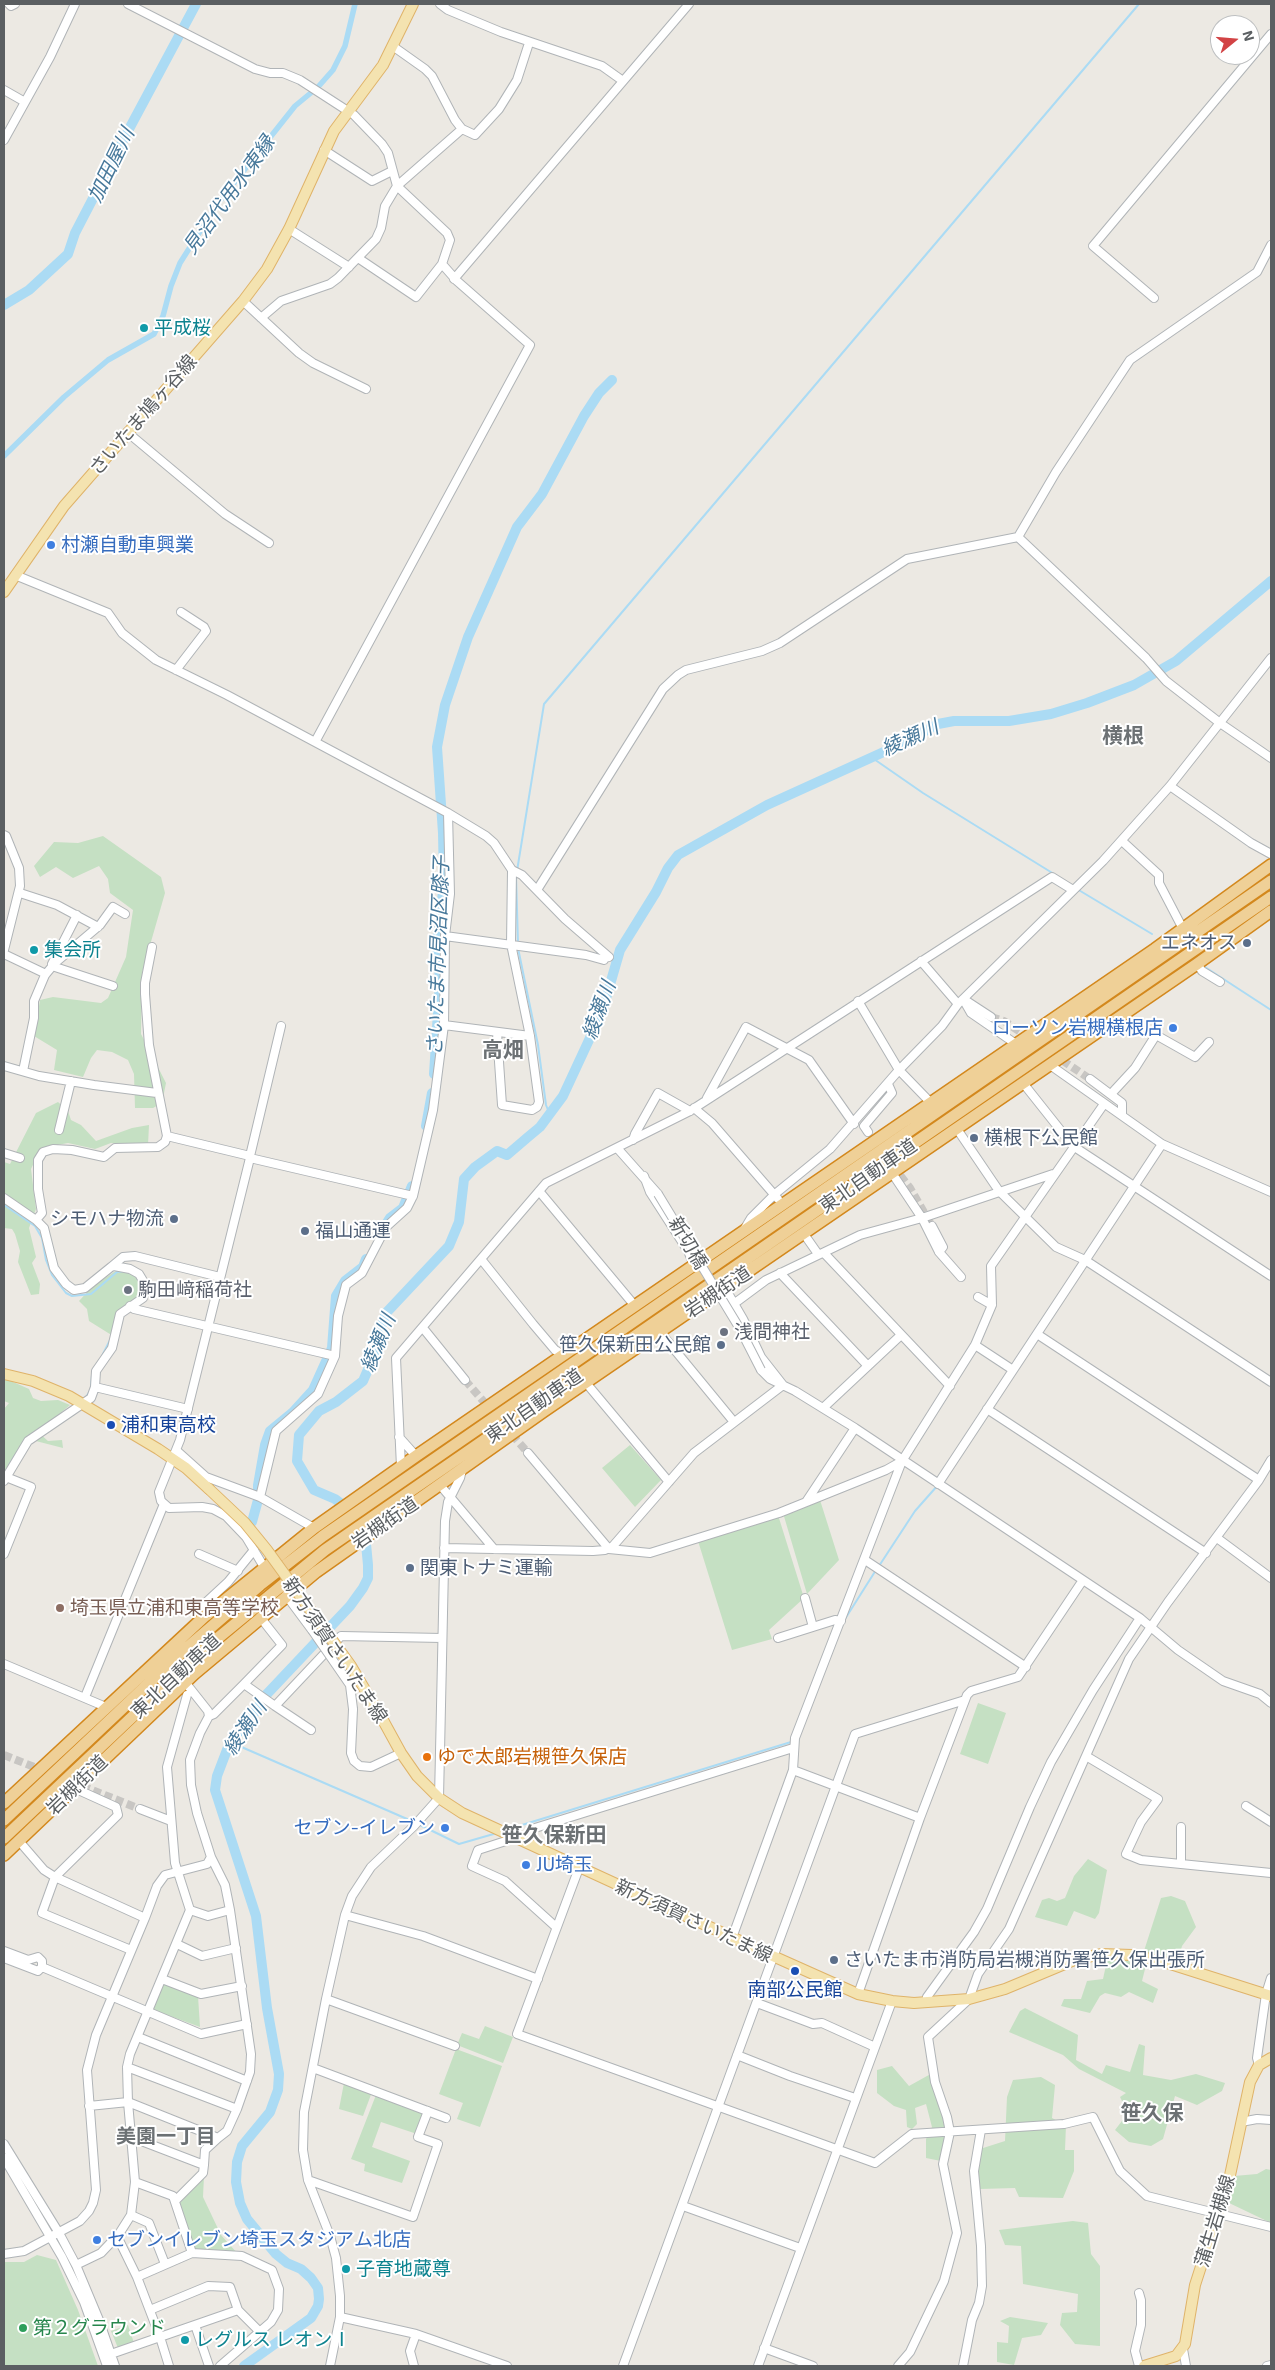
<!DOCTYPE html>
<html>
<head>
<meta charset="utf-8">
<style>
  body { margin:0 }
  #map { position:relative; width:1275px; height:2370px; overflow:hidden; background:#ece9e3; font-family:"Exo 2",sans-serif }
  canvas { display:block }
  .frame { position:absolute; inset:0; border:5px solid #5b5f62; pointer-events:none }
  .north { position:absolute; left:1210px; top:15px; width:50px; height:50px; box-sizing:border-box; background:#fff; border:1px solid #bdbfc0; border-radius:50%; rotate:73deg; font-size:14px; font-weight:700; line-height:20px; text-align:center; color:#5b5f62 }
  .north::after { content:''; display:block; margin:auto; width:18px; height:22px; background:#d24345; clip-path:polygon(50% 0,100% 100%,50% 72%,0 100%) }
</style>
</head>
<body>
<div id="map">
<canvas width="1275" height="2370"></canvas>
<div class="frame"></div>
<div class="north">N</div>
</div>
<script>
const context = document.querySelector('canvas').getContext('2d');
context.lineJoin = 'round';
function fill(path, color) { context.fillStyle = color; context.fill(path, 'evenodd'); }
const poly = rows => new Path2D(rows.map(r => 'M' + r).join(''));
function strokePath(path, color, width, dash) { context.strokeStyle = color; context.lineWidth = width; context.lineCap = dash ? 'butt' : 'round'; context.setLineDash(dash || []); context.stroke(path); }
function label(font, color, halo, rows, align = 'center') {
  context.font = font + ' "Exo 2","Noto Sans JP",sans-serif'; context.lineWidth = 4; context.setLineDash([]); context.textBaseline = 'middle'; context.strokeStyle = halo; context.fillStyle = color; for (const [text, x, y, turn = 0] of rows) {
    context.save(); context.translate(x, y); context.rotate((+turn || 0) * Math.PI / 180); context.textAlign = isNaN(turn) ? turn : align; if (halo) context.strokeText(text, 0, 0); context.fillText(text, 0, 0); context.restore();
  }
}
const green = poly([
  [103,836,161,877,165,893,142,973,141,1034,166,1083,162,1103,153,1108,135,1108,134,1074,128,1060,112,1052,97,1050,91,1058,83,1077,54,1070,57,1050,34,1036,40,1000,53,997,101,1003,108,998,126,957,133,910,110,893,108,879,99,866,73,878,56,867,40,877,34,866,54,842,78,843],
  [58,1102,68,1111,71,1120,81,1125,96,1141,132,1128,149,1125,148,1145,111,1143,95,1149,68,1143,41,1148,31,1169,36,1209,29,1228,36,1257,32,1263,40,1284,39,1294,31,1295,18,1262,20,1251,15,1234,12,1229,4,1228,4,1162,10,1164,36,1113],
  [120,1270,134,1273,142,1282,142,1295,119,1312,113,1336,89,1321,87,1309,79,1301,92,1287,114,1272],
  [4,1378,29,1389,33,1398,41,1401,58,1400,70,1405,38,1432,48,1441,62,1440,63,1448,32,1440,4,1480,4,1409,9,1403,4,1401],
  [630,1445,661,1480,635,1507,602,1468],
  [820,1500,839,1560,807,1594,783,1513],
  [778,1515,804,1598,769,1630,772,1639,732,1650,698,1541],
  [978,1703,1006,1713,988,1764,960,1754],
  [1088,1859,1107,1870,1099,1913,1095,1919,1074,1911,1067,1926,1035,1917,1042,1900,1049,1898,1057,1901,1065,1898,1074,1876],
  [1171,1896,1185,1901,1196,1927,1182,1946,1177,1965,1143,1954,1161,1898],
  [1108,1956,1146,1965,1142,1981,1158,1989,1153,2003,1129,1992,1121,1997,1105,1993,1100,1996,1090,2013,1061,2006,1064,1999,1081,1999,1087,1981,1103,1979],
  [164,1982,198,1996,200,2027,151,2009],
  [1025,2008,1078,2035,1076,2060,1102,2074,1106,2065,1130,2072,1139,2044,1145,2046,1143,2075,1171,2080,1196,2074,1225,2083,1222,2091,1197,2105,1175,2096,1163,2139,1151,2146,1129,2142,1115,2130,1128,2113,1120,2097,1126,2093,1079,2069,1063,2055,1009,2032,1020,2011],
  [485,2026,513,2037,503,2063,457,2045,462,2033,479,2039],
  [456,2049,502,2066,480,2127,457,2119,463,2103,439,2094],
  [892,2066,909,2086,936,2071,952,2120,945,2137,941,2161,926,2158,926,2139,932,2127,926,2104,915,2108,917,2124,912,2129,907,2127,906,2110,894,2106,877,2093,877,2070],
  [1041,2077,1055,2085,1052,2118,1066,2125,1065,2150,1074,2150,1074,2171,1063,2198,1019,2197,1015,2188,980,2189,977,2186,980,2149,1005,2141,1007,2097,1013,2080],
  [344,2083,372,2092,363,2116,339,2109],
  [376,2095,424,2113,417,2134,381,2122,372,2147,410,2161,402,2183,364,2171,365,2164,351,2159],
  [1266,2169,1271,2170,1271,2223,1227,2202,1234,2176,1257,2174],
  [204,2176,203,2197,221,2235,238,2254,195,2251,178,2205],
  [1073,2221,1088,2223,1091,2254,1100,2266,1100,2346,1075,2344,1060,2325,1062,2313,1077,2312,1078,2294,1023,2284,1021,2246,1005,2245,999,2230],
  [37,2255,56,2260,78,2310,98,2366,4,2366,4,2262,24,2262],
  [1010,2317,1048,2323,1041,2335,1022,2338,1014,2365,997,2362,997,2342,1008,2343,1009,2326,1000,2321],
  [128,2325,134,2343,118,2348,111,2331]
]);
const stream = poly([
  [871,757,923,793,1054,874],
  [517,871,544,704,1139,4],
  [516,876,518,943],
  [1077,889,1152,934],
  [518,948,538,1045,546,1105,550,1115],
  [1205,967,1271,1010],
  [141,985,141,996],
  [4,1205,35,1226,42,1238,46,1260,52,1275,66,1293,72,1296,91,1294,117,1272,126,1271],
  [102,1356,110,1340],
  [85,1399,91,1389,92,1375],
  [9,1465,24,1442],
  [879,1566,915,1511,938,1485],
  [845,1619,876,1570],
  [230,1742,414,1822],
  [418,1824,459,1844,497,1833],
  [509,1829,791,1742,792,1740]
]);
const canal = poly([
  [4,456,64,397,108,360,154,334,163,316,171,286,180,263,218,203,295,106,318,87,333,70,345,46,355,4]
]);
const river = poly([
  [4,305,29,290,68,254,75,233,128,131,196,4],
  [434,1074,440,981,437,944,444,883,443,833,437,747,445,705,468,637,517,527,542,494,584,416,599,393,612,380],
  [426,1126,432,1093],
  [383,1229,390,1218,403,1208,412,1186],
  [351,1511,335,1499,314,1490,297,1461,299,1435,319,1411,336,1402,363,1381,373,1358,377,1339,386,1313,449,1246,459,1222,464,1179,475,1167,497,1151,507,1155,528,1137,540,1127,563,1096,602,1012,620,950,656,892,668,868,678,855,767,805,899,745,938,724,954,721,1009,721,1051,714,1087,703,1134,685,1176,661,1271,581],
  [252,1522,258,1500,258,1485,265,1445,270,1431,293,1412,313,1390,332,1348,336,1296,345,1281,363,1267,366,1259],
  [244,2366,311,2318,318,2306,319,2299,318,2288,311,2278,301,2269,287,2263,276,2254,247,2219,240,2203,236,2182,237,2162,242,2146,270,2112,278,2090,279,2074,267,2008,256,1916,215,1790,217,1776,230,1742,251,1718,266,1695,350,1606,363,1588,368,1578,368,1565,366,1544,361,1532]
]);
const minorTunnel = poly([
  [991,1017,1004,1021,1090,1079],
  [893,1166,910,1188,932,1226],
  [465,1380,528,1453],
  [4,1755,140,1809]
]);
const minor = poly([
  [9,4,11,6,15,4],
  [128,4,255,69,270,73,283,73,300,80,354,115,382,144,388,153,397,186,447,233,450,240,442,264,416,297,358,258],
  [440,4,448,10,501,32,602,66,623,81],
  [394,47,425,69,432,76,455,120,462,129,475,135,499,109,517,80,529,43],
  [4,90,25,102],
  [4,140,50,57,75,4],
  [324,150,372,181,392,171],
  [289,229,349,267],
  [454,279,689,4],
  [1154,298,1093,246,1271,34],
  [243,301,299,353,313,363,366,389],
  [261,318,281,301,330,284,338,278,376,239,381,228,385,206,397,186,462,129],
  [127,432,225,514,269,543],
  [1018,537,1146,658,1166,681,1220,723,1271,758],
  [15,575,108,613,122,633,156,660,227,695,448,813,486,836,494,843,512,870,522,875,565,919,609,957],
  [176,670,206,631,204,627,181,612],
  [315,742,530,345,457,281,442,264],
  [1170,786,1251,843,1271,854],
  [4,835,6,836,19,868,20,886,4,950],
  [1122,841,1159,875,1159,883,1183,929],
  [537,890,663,689,678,675,686,670,762,651,780,643,907,559,1018,537,1056,472,1130,360,1257,272,1271,245],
  [20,893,57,905,98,927],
  [445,936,586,955,604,960,606,956],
  [4,954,46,974],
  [921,961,958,1004],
  [52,964,77,915],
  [1197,964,1202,971,1220,982],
  [52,966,113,986],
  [963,999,971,1013,1016,1044],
  [965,1000,991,1017],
  [858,1001,899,1070,931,1103],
  [444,1025,530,1036],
  [497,1033,502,1105,532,1110,537,1107,539,1102,530,1036,511,944,512,870],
  [1050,1065,1162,1144,1271,1192],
  [4,1066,39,1076,94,1085,157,1093],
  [23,1071,34,1018,34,1001,45,975,55,963,100,925,113,907,125,914],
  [1090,1079,1122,1103,1122,1115],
  [1023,1083,1073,1146,1271,1276],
  [1111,1094,1135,1068,1156,1035,1195,1057,1209,1042],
  [707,1098,746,1027,809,1060,854,1124],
  [694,1108,712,1123,778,1199],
  [957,1129,999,1191,1056,1247,1085,1260,1271,1382],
  [59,1130,71,1081],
  [868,1132,864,1126,892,1093,888,1084],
  [167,1136,250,1156,250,1158,413,1196],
  [633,1140,635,1134,658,1093,690,1111],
  [618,1149,658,1194],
  [4,1153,20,1158],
  [250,1156,281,1026],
  [250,1158,180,1440,159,1492,161,1501,169,1508,202,1507,213,1509,226,1516,246,1537,264,1567],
  [892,1173,922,1218,939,1252,961,1277],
  [644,1176,650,1192,688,1251,694,1265],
  [539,1191,635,1306],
  [4,1198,36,1220,44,1228,54,1268,66,1284,74,1290,85,1288,111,1267,114,1266,130,1269,139,1274,145,1284,145,1292,143,1298,120,1314,112,1348,96,1371,95,1387,91,1398,28,1441,4,1481],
  [36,1220,42,1213,38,1189,38,1160,43,1152,53,1149,72,1150,104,1157,115,1148,158,1147,165,1142,167,1136,149,1045,145,994,145,983,152,947],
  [932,1226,943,1247,939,1252],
  [745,1228,751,1218,775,1194,830,1149,899,1070,942,1026,958,1004,1103,861,1170,786,1271,658],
  [804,1234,818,1254],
  [824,1253,950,1386],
  [481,1259,533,1324,555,1350,563,1355],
  [111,1267,123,1257,135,1256,220,1277],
  [780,1273,868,1366],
  [978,1297,992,1305],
  [735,1303,766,1280,860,1235,922,1218,1053,1174],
  [130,1306,134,1309,335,1356],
  [423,1328,465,1380],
  [660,1332,734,1422],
  [1037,1334,1259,1480],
  [975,1345,1013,1370],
  [761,1370,770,1379,795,1391,855,1428,1140,1618,1178,1650,1223,1681,1260,1694,1271,1703],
  [587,1384,669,1482],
  [95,1387,188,1409],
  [823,1408,901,1335],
  [987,1409,1206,1553],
  [399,1437,416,1456],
  [177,1451,206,1477,260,1497,314,1528],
  [528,1453,609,1549,650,1553,779,1513,886,1470,902,1461],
  [401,1467,396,1358,546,1183,690,1111,1052,877,1073,890],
  [938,1484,1162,1144],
  [440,1485,494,1549],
  [260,1497,276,1431,318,1394,335,1356,338,1316,346,1285,362,1273,386,1227,407,1208,413,1196,433,1110,444,1025,445,936,450,894,448,813],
  [806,1502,855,1428],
  [1217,1538,1271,1578],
  [444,1548,593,1551,605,1550,613,1546,694,1453,783,1385,761,1357,743,1319,725,1288],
  [4,1554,31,1487,6,1477],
  [199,1554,238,1571],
  [865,1560,1026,1667],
  [286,1595,312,1630],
  [805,1598,813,1627],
  [201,1607,228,1582,254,1550],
  [260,1617,282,1645,244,1684,275,1706],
  [778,1638,835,1620,841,1621],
  [4,1664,106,1707],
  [185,1682,208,1711,209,1716],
  [85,1697,164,1504],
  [353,1709,351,1753,354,1761,360,1766,371,1767,401,1753],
  [311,1730,275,1706,341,1636,442,1638],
  [1086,1756,1158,1799,1141,1822,1126,1854,1141,1860,1271,1873],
  [793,1770,920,1818],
  [74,1788,116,1807,118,1815,55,1877,42,1913,131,1950],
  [1246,1806,1271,1822],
  [140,1809,171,1821],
  [535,1828,793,1748],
  [515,1838,478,1850,472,1866,505,1881,556,1927],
  [1181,1864,1181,1827],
  [579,1868,517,2034,875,2163,912,2134,1064,2124,1093,2117,1120,2171,1147,2196,1271,2227],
  [190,1910,208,1916,230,1910],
  [345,1915,423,1936,538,1979],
  [145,1918,157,1886,165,1875,207,1864,211,1857],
  [732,1938,793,1770,795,1738,902,1461,975,1345,992,1305,991,1266,1104,1104],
  [177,1944,202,1956,236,1948],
  [4,1951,28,1960,38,1957,42,1961,42,1967],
  [4,1958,38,1971,42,1967],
  [42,1967,201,2034,247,2024],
  [162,1979,201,1994,242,1986],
  [858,1994,920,1818,967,1695,971,1691,1018,1677,1083,1580],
  [326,1999,455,2046],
  [757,2003,813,2024,822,2023,875,2047],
  [926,2003,927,1997,974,1932,987,1909,1030,1807,1051,1762,1093,1690,1140,1618],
  [138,2037,247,2081],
  [737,2055,790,2076,855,2098],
  [1259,2065,1257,2058,1266,1994,1271,1978],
  [127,2067,237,2109],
  [313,2068,446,2118],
  [89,2106,128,2102,218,2138,227,2131,237,2109,250,2072,251,2054,230,1910,225,1885,211,1857,197,1813,191,1785,190,1760,200,1733,209,1716,214,1714,244,1684],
  [1241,2122,1257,2119,1271,2120],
  [131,2137,204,2165,205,2150,218,2138],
  [4,2144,59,2233,76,2265,99,2320,115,2366],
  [4,2158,62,2257,84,2302,107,2366],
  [308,2180,413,2217,438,2144,418,2137,428,2111],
  [135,2182,173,2196,192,2253],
  [175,2201,203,2173,204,2165],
  [683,2206,800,2248],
  [131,2215,149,2223,165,2264],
  [117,2236,137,2277,160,2337,169,2366],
  [4,2254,24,2251,80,2221,89,2211,93,2203,96,2190,87,2070,96,2035,145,1918,55,1877,44,1870,19,1841],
  [76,2265,101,2253,119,2234,131,2215,135,2182,128,2102,127,2067,130,2054,190,1910,175,1863,167,1767,187,1695],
  [137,2277,192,2253,242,2256,272,2270,279,2289,278,2310,271,2322,220,2366],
  [150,2310,208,2286,230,2287,238,2310,260,2332],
  [340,2317,416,2334,507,2366],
  [195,2325,209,2366],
  [764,2348,813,2366],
  [1183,2349,1186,2366],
  [111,2354,238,2310],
  [330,2366,340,2317,340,2296,336,2258,330,2236,308,2180,303,2150,304,2112,326,1999,345,1915,352,1896,371,1867,414,1826,439,1798,445,1521,448,1502,460,1478,462,1470],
  [414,2366,410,2351,416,2334],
  [623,2366,855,1734,965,1700],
  [758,2366,892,2001],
  [898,2366,910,2352,944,2281,957,2233,943,2164,950,2132,947,2117,935,2082,928,2037,969,1999,978,1974,1009,1929,1129,1659,1168,1602,1259,1480,1271,1460],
  [963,2366,972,2320,979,2303,982,2286,981,2246,974,2171,981,2130],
  [1139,2366,1135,2351,1141,2325,1141,2300,1139,2293],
  [1267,2366,1271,2365]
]);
const major = poly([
  [4,592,64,506,243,301,267,269,289,229,334,131,383,65,413,4],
  [4,1374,33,1381,69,1396,158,1449,186,1468,209,1489],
  [384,1722,401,1753,417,1776,439,1798,462,1813,775,1957,858,1994,892,2001,914,2003,969,1999,1005,1989,1077,1959,1102,1954,1132,1955,1164,1962,1271,1996],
  [1144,2366,1176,2356,1185,2344,1195,2285,1229,2180,1250,2082,1259,2065,1271,2058]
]);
const highway = poly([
  [4,1803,204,1617,314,1528,416,1456,1155,949,1271,865],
  [4,1820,181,1653,260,1585,323,1536,1271,881],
  [4,1838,201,1652,325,1550,1271,897],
  [4,1855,194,1674,316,1572,544,1411,1197,964,1271,911]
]);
const minorBridge = poly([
  [658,1194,740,1329,761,1370],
  [312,1630,350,1685,353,1709]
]);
const majorBridge = poly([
  [209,1489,245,1523,267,1550,351,1666,384,1722]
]);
const markers = [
  [144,328,5,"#0f9aa8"],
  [51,545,5,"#3f7fe0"],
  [1247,943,5,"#5c6f8a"],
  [34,950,5,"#0f9aa8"],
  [1173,1028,5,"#3f7fe0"],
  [974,1138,5,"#5c6f8a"],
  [174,1219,5,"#5c6f8a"],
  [305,1231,5,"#5c6f8a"],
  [128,1290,5,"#6b7280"],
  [724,1332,5,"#6b7280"],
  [721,1345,5,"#5c6f8a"],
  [111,1425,5,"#1a4fb4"],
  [410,1568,5,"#5c6f8a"],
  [60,1608,5,"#8d6e63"],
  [427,1757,5,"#e8710a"],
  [445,1828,5,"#3f7fe0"],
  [526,1865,5,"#3f7fe0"],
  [834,1960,5,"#5c6f8a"],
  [795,1971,5,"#1a4fb4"],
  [97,2240,5,"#3f7fe0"],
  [346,2269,5,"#0f9aa8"],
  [23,2328,5,"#2e9e5b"],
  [185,2340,5,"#0f9aa8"]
];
const cultureNames = [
  ["平成桜",154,328],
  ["集会所",44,950],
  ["子育地蔵尊",356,2269],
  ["レグルス レオンⅠ",195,2340]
];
const streetNames = [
  ["さいたま鳩ヶ谷線",143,415,-49],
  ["東北自動車道",868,1176,-35],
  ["新切橋",688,1243,59],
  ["岩槻街道",718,1292,-34],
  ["東北自動車道",534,1406,-35],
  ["岩槻街道",385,1523,-35],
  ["新方須賀さいたま線",335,1650,56],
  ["東北自動車道",176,1676,-43],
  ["岩槻街道",77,1785,-44],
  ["新方須賀さいたま線",694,1921,25],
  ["蒲生岩槻線",1215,2221,-73]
];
const shopNames = [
  ["村瀬自動車興業",61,545],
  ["ローソン岩槻横根店",1163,1028,"right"],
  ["セブン-イレブン",435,1828,"right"],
  ["JU埼玉",536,1865],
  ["セブンイレブン埼玉スタジアム北店",107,2240]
];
const serviceNames = [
  ["エネオス",1237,943,"right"],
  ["横根下公民館",984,1138],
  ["シモハナ物流",164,1219,"right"],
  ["福山通運",315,1231],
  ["笹久保新田公民館",711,1345,"right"],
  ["関東トナミ運輸",420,1568],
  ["さいたま市消防局岩槻消防署笹久保出張所",844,1960]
];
const worshipNames = [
  ["駒田﨑稲荷社",138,1290],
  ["浅間神社",734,1332]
];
const transitNames = [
  ["浦和東高校",121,1425],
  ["南部公民館",795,1990,"center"]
];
const educationNames = [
  ["埼玉県立浦和東高等学校",70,1608]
];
const foodNames = [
  ["ゆで太郎岩槻笹久保店",437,1757]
];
const leisureNames = [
  ["第２グラウンド",33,2328]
];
const waterNames = [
  ["加田屋川",111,165,-64],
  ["見沼代用水東縁",229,195,-54],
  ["綾瀬川",910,738,-24],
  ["さいたま市見沼区膝子",438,956,-88],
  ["綾瀬川",599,1010,-70],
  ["綾瀬川",378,1343,-68],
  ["綾瀬川",245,1728,-56]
];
const neighbourhoodNames = [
  ["美園一丁目",166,2136]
];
const quarterNames = [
  ["横根",1123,736],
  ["高畑",503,1050],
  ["笹久保新田",554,1835],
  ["笹久保",1152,2113]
];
fill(green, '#c5e0c3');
strokePath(stream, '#abdbf4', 2);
strokePath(canal, '#abdbf4', 5.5);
strokePath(river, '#abdbf4', 10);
strokePath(minorTunnel, '#c8c6c3', 8, [8, 4]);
strokePath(minor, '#b0b4b7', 10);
strokePath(major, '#dfb369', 12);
strokePath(highway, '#d3881d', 14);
strokePath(minor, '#fff', 8);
strokePath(major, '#f4e3b0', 10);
strokePath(highway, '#efd097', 11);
strokePath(minorBridge, '#b0b4b7', 10, []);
strokePath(majorBridge, '#dfb369', 12, []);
strokePath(minorBridge, '#fff', 8);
strokePath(majorBridge, '#f4e3b0', 10);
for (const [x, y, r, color] of markers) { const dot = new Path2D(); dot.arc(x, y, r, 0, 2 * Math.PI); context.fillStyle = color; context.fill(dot); strokePath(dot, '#fff', 2); }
label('19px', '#0d838f', '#fff', cultureNames, 'left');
label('19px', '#5b5f62', '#fff', streetNames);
label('19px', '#366cbe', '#fff', shopNames, 'left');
label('19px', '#4e5e75', '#fff', serviceNames, 'left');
label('19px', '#5b616d', '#fff', worshipNames, 'left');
label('19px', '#164399', '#fff', transitNames, 'left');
label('19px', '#785e54', '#fff', educationNames, 'left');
label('19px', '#c56008', '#fff', foodNames, 'left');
label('19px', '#27864d', '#fff', leisureNames, 'left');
label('italic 20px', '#48799b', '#fff', waterNames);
label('bold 20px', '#6c7174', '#fff', neighbourhoodNames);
label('bold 21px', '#6c7174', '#fff', quarterNames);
</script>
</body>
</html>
